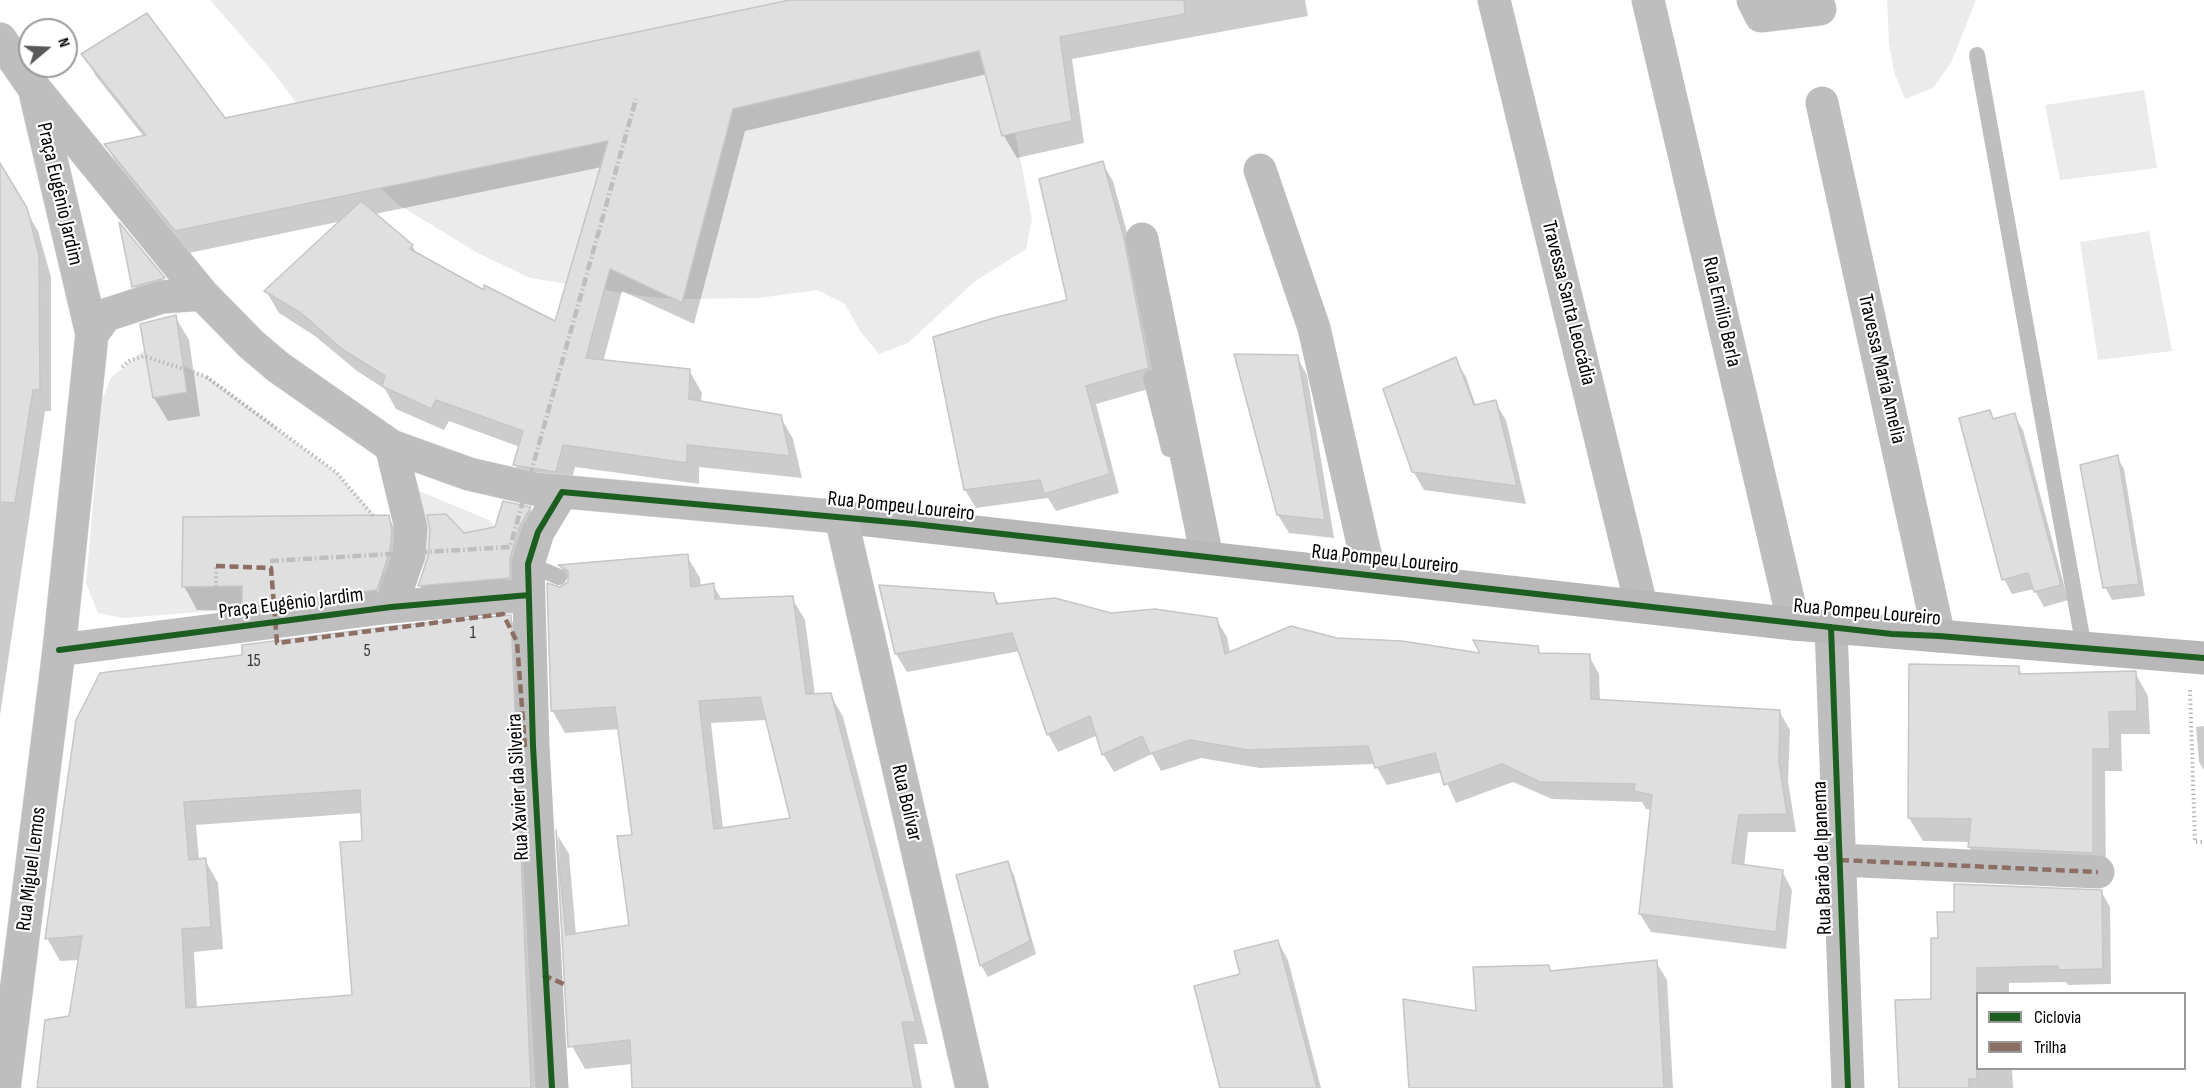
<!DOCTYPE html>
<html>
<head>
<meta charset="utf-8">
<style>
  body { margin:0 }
  #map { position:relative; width:2204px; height:1088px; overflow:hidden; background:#fff; font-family:"Sofia Sans Condensed",sans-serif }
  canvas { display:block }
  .legend { position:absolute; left:1976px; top:992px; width:210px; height:78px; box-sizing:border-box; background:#fff; border:2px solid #999; margin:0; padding:8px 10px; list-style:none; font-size:18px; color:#000 }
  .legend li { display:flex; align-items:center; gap:12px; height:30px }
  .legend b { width:30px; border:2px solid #999 }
  .north { position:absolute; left:18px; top:18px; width:60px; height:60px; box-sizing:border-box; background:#fff; border:2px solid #999; border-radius:50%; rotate:71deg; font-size:16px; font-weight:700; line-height:24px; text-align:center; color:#000 }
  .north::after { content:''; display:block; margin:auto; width:21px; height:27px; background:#595959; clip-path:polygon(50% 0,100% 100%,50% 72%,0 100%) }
</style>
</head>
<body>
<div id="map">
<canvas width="2204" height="1088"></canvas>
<ul class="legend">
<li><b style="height:8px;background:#1b5e20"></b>Ciclovia</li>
<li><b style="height:8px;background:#8d6e63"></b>Trilha</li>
</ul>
<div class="north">N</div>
</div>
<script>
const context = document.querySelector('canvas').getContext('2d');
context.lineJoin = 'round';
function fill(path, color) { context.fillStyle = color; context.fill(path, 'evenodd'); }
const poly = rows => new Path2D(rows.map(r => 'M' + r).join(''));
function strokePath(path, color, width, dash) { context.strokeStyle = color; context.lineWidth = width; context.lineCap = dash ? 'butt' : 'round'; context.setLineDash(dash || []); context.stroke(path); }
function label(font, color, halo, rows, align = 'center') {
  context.font = font + ' "Sofia Sans Condensed",sans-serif'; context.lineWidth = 4.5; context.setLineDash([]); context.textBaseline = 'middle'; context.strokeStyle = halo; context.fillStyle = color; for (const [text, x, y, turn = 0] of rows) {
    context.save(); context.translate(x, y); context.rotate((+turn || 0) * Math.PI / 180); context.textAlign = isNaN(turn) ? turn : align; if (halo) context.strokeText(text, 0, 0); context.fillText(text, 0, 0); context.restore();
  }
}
const green = poly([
  [210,0,1011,0,1015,133,1032,219,1026,249,974,282,908,343,879,354,860,331,845,304,817,290,759,298,679,299,649,297,530,278,476,252,399,205,311,123,274,73],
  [1887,0,1976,0,1951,63,1933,88,1905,99,1894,72,1889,43],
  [2144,90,2157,168,2060,180,2045,105],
  [2149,231,2172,351,2098,360,2080,242],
  [145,349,205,376,337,473,370,509,378,523,385,561,384,575,376,594,358,600,122,618,98,613,86,583,102,400,111,378],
  [414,489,489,520,510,547,505,583,422,588,426,528]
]);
const shadow = poly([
  [797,0,1305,0,1308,16,1072,59,1084,143,1017,158,1004,136,987,74,745,131,694,324,622,291,603,362,689,370,702,393,701,402,780,416,793,439,802,478,699,467,699,484,575,467,568,494,528,487,515,465,520,447,449,421,444,430,396,409,385,389,357,371,315,336,279,313,266,291,342,221,189,253,118,166,106,145,144,137,96,76,83,54,224,120],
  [602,167,556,323,485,292,418,255,412,246,375,214],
  [1102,163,1113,181,1134,258,1159,386,1096,404,1119,493,1056,511,1048,498,976,508,965,490,1069,301],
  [0,166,38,231,51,277,51,411,45,411,0,715],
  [121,227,163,279,177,302,147,310,134,286],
  [175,316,189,340,200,416,168,421,154,398],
  [1297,357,1307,375,1334,538,1289,533,1278,515],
  [1455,359,1466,377,1476,406,1495,402,1506,420,1526,504,1424,490,1413,471],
  [1989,412,1995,421,2014,415,2023,430,2068,600,2044,607,2034,589,2012,594,2004,579],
  [2117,457,2124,469,2145,596,2112,600,2105,587],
  [530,509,544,532,523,583,433,609,420,586,464,534,496,529],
  [388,516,401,540,390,613,197,610,184,586],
  [687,556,700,578,701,587,713,585,722,600,792,598,805,620,815,695,830,694,843,717,928,1044,914,1044,922,1088,633,1088,632,1064,585,1069,572,1046,558,836,569,854,576,935,631,927,634,836,620,729,565,733,552,710,560,589,570,583,560,566],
  [767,720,792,819,723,829,711,723],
  [993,594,1000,605,1111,615,1216,619,1227,637,1230,653,1337,640,1482,655,1537,648,1541,654,1589,656,1599,674,1600,701,1779,711,1790,730,1788,781,1796,832,1748,832,1744,867,1782,871,1792,890,1786,949,1651,932,1640,914,1652,810,1646,809,1642,802,1552,799,1513,782,1456,803,1442,772,1387,785,1375,764,1260,768,1201,758,1161,771,1152,754,1114,772,1103,754,1098,735,1058,752,1048,734,1020,651,907,672,896,654],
  [510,617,523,640,543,1088,38,1088,71,1017,80,960,60,961,47,938,243,656],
  [362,813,363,842,353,996,197,1009,194,952,223,949,218,883,205,860,199,860,196,825],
  [2018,667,2023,676,2135,673,2148,696,2150,734,2121,734,2122,771,2105,771,2106,876,1983,870,1969,847,1970,842,1923,841,1909,818],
  [2204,726,2204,770,2199,762,2196,727],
  [1007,863,1014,875,1036,954,988,977,981,965],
  [2101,891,2110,907,2111,984,2068,985,2066,982,2009,983,2009,994,1978,994,1978,1068,2012,1068,2013,1088,1901,1088,1932,1000,1939,940,1955,914],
  [1278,942,1288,960,1321,1088,1221,1088,1241,975],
  [1656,962,1667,980,1673,1088,1411,1088,1477,1013,1548,966,1552,972]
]);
const building = poly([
  [790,0,1184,0,1185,14,1060,37,1072,121,1002,136,979,51,733,109,682,303,610,269,586,358,690,369,689,399,781,415,790,456,687,445,687,463,563,445,556,472,513,465,523,431,436,400,431,409,382,386,385,376,342,349,301,313,264,291,361,201,413,245,410,249,484,290,484,285,555,321,608,141,175,231,104,144,146,135,81,54,147,13,225,118,790,0],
  [1103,161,1124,238,1149,368,1086,386,1110,474,1044,494,1040,480,964,490,933,337,997,317,1067,300,1039,179,1103,161],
  [0,163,27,208,39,255,40,390,33,390,15,503,0,502,0,163],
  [119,222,165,278,132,287,119,222],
  [176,315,187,392,153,398,140,324,176,315],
  [1234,354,1298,355,1325,520,1277,515,1234,354],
  [1456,357,1474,405,1496,400,1517,486,1412,472,1383,389,1456,357],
  [1990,410,1993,419,2015,413,2061,585,2034,592,2028,573,2002,580,1959,418,1990,410],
  [2118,455,2139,584,2103,588,2080,465,2118,455],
  [503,501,531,507,520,526,510,558,510,578,418,586,428,557,430,529,427,515,446,514,464,533,495,527,503,501],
  [389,515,392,530,390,551,377,590,242,607,242,586,182,587,183,517,389,515],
  [688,554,691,587,714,583,715,599,793,596,806,694,831,693,916,1022,902,1022,914,1088,632,1088,630,1040,568,1047,556,830,566,935,629,925,617,836,632,835,615,707,551,711,547,583,560,587,568,582,568,571,558,565,688,554],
  [760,697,790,818,714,829,699,701,760,697],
  [879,585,994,593,996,604,1055,598,1111,613,1155,609,1217,618,1225,654,1291,626,1337,638,1402,641,1480,653,1473,640,1538,646,1539,653,1590,654,1591,699,1780,710,1779,762,1787,814,1739,815,1732,863,1783,870,1776,932,1639,914,1652,795,1634,791,1635,784,1540,782,1502,764,1444,785,1435,753,1375,768,1368,746,1248,750,1190,740,1150,754,1142,736,1102,755,1090,716,1047,735,1012,633,895,654,879,585],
  [511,615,531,1088,37,1088,45,1020,69,1016,82,936,45,939,76,720,100,673,242,655,242,645,393,626,511,615],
  [360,790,362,841,340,842,352,995,186,1008,182,929,211,927,206,858,189,860,184,802,360,790],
  [1909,664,2019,666,2019,674,2136,671,2137,711,2109,712,2110,749,2093,749,2093,853,1968,847,1971,819,1908,818,1909,664],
  [1008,861,1030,941,980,966,956,875,1008,861],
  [1954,884,2102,890,2103,969,2058,970,2058,966,1977,968,1977,1079,1969,1079,1969,1088,1899,1088,1895,1000,1931,999,1931,938,1938,938,1937,912,1954,912,1954,884],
  [1278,940,1317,1088,1220,1088,1194,986,1240,974,1234,951,1278,940],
  [1657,960,1664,1088,1409,1088,1403,999,1476,1011,1473,967,1549,965,1550,971,1657,960]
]);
const path = poly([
  [122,367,129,361,144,356,205,376],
  [276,428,205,376,337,473,373,516],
  [216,587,216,566],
  [2190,690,2195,842,2204,842]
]);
const lane = poly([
  [1977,55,2084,648],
  [1151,378,1169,449],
  [528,564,559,577]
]);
const street = poly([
  [1494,0,1641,605],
  [1648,0,1794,624],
  [1753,0,1761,16,1820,9],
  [1822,103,1939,636],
  [1260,170,1314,328,1370,575],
  [1142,239,1207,557],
  [391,446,411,528,409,555,391,607],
  [1831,627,1848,1088],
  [59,650,391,607,529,595],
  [1840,860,2098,872],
  [552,1088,533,746,528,564,538,532,562,492]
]);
const secondary = poly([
  [841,517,1794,624,2204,658]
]);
const primary = poly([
  [0,39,34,88,202,294,251,344,278,367,391,446,469,474,534,489,841,517,972,1088],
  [92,334,106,315,161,297,202,294],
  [4,1088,59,650,92,334,36,96]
]);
const rail = poly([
  [270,561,510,547,636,99]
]);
const quiet = poly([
  [216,566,271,568,277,643,503,614,517,642,525,747],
  [1840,860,2098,872],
  [543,975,566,985]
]);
const cycleway = poly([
  [1831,627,1848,1088],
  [59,650,391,607,529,595],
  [552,1088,533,746,528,564,538,532,562,492,914,524,1892,634,1939,636,2204,658]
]);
const numberNames = [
  ["1",473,633],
  ["5",367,651],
  ["15",254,661]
];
const streetNames = [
  ["Praça Eugênio Jardim",59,194,77],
  ["Travessa Santa Leocádia",1568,303,76],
  ["Rua Emilio Berla",1721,312,77],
  ["Travessa Maria Amelia",1881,369,77],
  ["Rua Pompeu Loureiro",901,507,6],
  ["Rua Pompeu Loureiro",1385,560,6],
  ["Praça Eugênio Jardim",291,604,-7],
  ["Rua Pompeu Loureiro",1867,613,5],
  ["Rua Xavier da Silveira",519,787,-93],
  ["Rua Bolívar",906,803,77],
  ["Rua Barão de Ipanema",1823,858,-92],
  ["Rua Miguel Lemos",32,869,-83]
];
fill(green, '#ebebeb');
fill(shadow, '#0003');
fill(building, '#dfdfdf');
strokePath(building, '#c6c6c6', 1.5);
strokePath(primary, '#dbdbdb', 34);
strokePath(path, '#b9b9b9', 4, [1.5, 3]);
strokePath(lane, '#bebebe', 16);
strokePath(street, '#bebebe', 33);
strokePath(secondary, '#b8b8b8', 33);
strokePath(primary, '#bebebe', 33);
strokePath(rail, '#bebebe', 4.5, [9, 3, 1.5, 3]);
strokePath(quiet, '#8d6e63', 4.5, [9, 4.5]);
strokePath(cycleway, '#1b5e20', 6);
label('18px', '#383838', null, numberNames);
label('21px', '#000', '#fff', streetNames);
</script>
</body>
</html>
